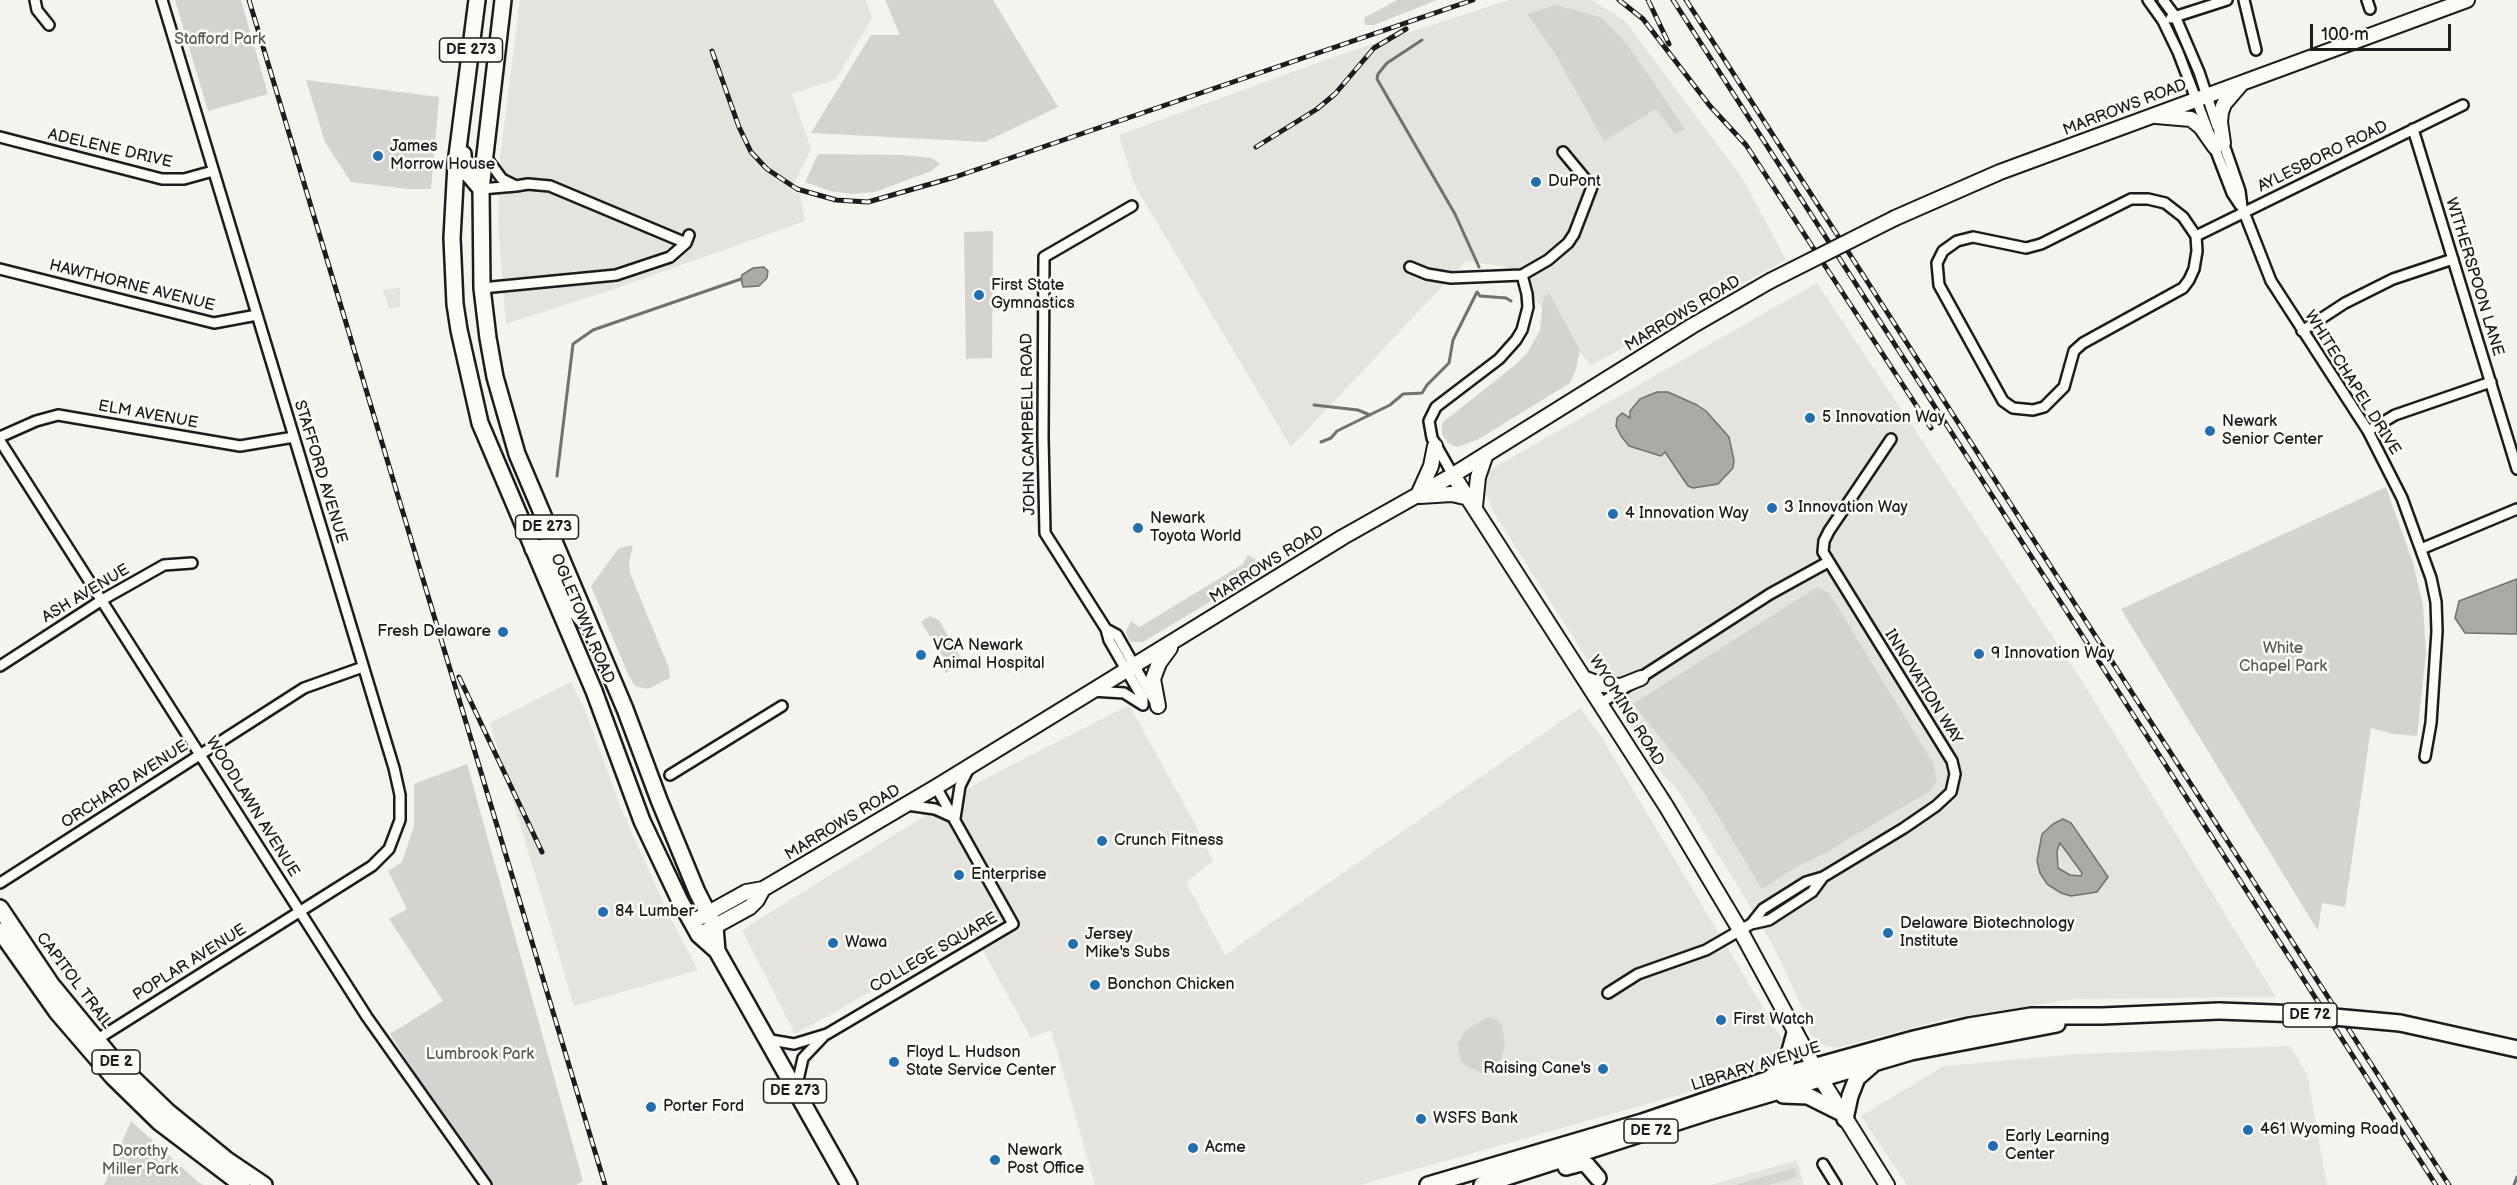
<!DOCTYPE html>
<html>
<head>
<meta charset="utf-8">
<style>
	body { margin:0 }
	#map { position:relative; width:2517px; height:1185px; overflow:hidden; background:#f4f3ee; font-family:"Balsamiq Sans",sans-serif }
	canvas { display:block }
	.scale { position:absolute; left:2310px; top:24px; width:141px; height:27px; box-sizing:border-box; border:3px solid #1c1c1c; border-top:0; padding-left:8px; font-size:18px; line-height:21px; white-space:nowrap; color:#1c1c1c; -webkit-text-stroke:4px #fdfcf7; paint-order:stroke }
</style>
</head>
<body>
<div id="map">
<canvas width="2517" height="1185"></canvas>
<div class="scale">100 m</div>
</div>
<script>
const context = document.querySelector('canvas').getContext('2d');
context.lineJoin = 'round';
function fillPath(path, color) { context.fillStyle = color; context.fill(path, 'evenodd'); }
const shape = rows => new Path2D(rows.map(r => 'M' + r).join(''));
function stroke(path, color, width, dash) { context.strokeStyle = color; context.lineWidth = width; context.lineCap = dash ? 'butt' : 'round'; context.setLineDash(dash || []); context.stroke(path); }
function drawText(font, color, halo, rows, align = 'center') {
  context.font = font + ' "Balsamiq Sans",sans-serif'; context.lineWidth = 5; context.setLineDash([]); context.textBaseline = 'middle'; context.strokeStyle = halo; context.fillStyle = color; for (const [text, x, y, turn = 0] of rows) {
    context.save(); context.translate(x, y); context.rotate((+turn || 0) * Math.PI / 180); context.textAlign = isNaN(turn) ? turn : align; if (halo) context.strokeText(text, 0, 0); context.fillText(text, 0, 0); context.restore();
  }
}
fillPath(shape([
	[520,0,866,0,872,18,836,79,792,94,811,149,791,190,800,194,805,221,617,288,506,324,498,224,500,158],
	[1509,0,1592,0,1625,21,1743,179,1786,260,1591,365,1507,267,1466,261,1291,447,1134,184,1119,135,1342,54],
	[1817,283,2079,676,2276,997,2075,999,1946,1019,1836,1048,1823,1045,1811,1035,1803,1009,1772,944,1742,893,1677,789,1662,773,1628,723,1518,551,1495,514,1483,487,1486,475,1495,467],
	[400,288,400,307,389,308,383,290],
	[571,682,585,710,621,808,666,909,698,970,574,1006,490,723],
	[1129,705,1194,822,1213,861,1186,882,1225,955,1580,708,1602,738,1782,1039,1771,1069,1360,1185,1095,1185,1051,1030,1031,1038,974,934,795,1034,742,930,981,781],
	[2290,1046,2307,1074,2327,1185,1907,1185,1861,1116,1944,1066,2077,1054],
	[1797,1160,1804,1185,1711,1185]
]), '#e4e3de');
fillPath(shape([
	[175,0,241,0,268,94,208,111],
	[885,0,993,0,1058,107,985,142,811,133,871,35,900,35],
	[1397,0,1437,0,1374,25,1365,25,1364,18],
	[1555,5,1600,17,1627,44,1685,129,1675,134,1656,109,1604,141,1554,52,1527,14],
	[306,80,439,97,431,189,408,189,351,182,325,142],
	[818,154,903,155,932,158,940,164,931,171,875,192,852,194,830,191,805,182],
	[993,231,992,358,966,359,964,232],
	[1549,293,1580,350,1576,369,1570,383,1477,440,1457,447,1448,443,1442,434,1442,423,1514,366,1527,353,1540,331,1543,299],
	[2386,487,2413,563,2423,605,2426,654,2417,736,2393,734,2371,728,2345,907,2322,903,2318,931,2121,609],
	[630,545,633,546,629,562,630,573,669,668,670,678,648,689,635,686,628,674,591,586,618,549],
	[1248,555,1268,567,1143,642,1130,642,1126,632,1131,621,1139,627,1143,625,1243,564],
	[1817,587,1829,593,1933,763,1937,781,1930,791,1823,854,1798,866,1762,889,1702,789,1633,704],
	[930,616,939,620,961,658,959,665,946,673,943,669,948,665,921,622],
	[467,764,583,1181,576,1185,493,1185,465,1151,390,1034,443,1001,389,919,407,909,388,871,402,862,414,826,414,784],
	[1486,1018,1494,1018,1502,1024,1505,1046,1499,1065,1493,1071,1484,1074,1465,1065,1460,1058,1458,1043,1465,1031],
	[131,1121,197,1181,203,1185,104,1185],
	[1795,1168,1797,1177,1768,1185,1736,1185]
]), '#d4d3cf');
const water = shape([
	[764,267,768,271,767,278,759,286,743,287,741,279,742,275,753,268,764,267],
	[1657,392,1668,392,1697,405,1706,411,1729,437,1734,461,1733,468,1718,484,1693,488,1688,486,1665,452,1661,456,1629,446,1621,436,1616,426,1617,418,1622,413,1630,418,1630,411,1640,399,1657,392],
	[2517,579,2517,634,2465,633,2455,618,2459,601,2517,579],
	[2063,819,2071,823,2108,877,2097,892,2071,896,2061,893,2047,884,2040,873,2037,861,2042,834,2053,824,2063,819],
	[2060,843,2082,873,2081,876,2070,875,2058,868,2057,851,2060,843]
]);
fillPath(water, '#abaaa6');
stroke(water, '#72716f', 1.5);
stroke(shape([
	[1422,40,1387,63,1378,74,1377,79,1455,214,1479,267],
	[1314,405,1358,410,1370,415],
	[1321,442,1331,438,1337,431,1390,405,1403,394,1422,393,1427,385,1449,363,1453,340,1477,292,1480,296,1506,298,1511,301],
	[557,476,573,344,593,330,741,279],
	[2514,1185,2517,1177]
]), '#72716f', 3);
const street = shape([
	[35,0,37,10,49,25],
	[2148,0,2163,21,2178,52,2232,193,2240,205],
	[2163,0,2175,16,2199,72,2217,126],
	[2244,0,2256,50],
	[2367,0,2370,9],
	[2171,18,2227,0],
	[2413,129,2517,469],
	[0,137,162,179,184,179,213,171],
	[2222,139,2240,191,2242,207,2271,281,2368,431,2402,498,2431,578,2436,602,2437,631,2431,723,2425,757],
	[516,186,528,184,550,186,686,243],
	[481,189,516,186,502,179,485,156],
	[2131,199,2148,199,2165,203,2183,217,2196,236,2197,251,2194,269,2189,280,2183,288,2083,343,2074,351,2064,387,2044,407,2033,410,2013,408,2003,401,1939,285,1937,263,1943,251,1957,241,1973,237,2026,248,2041,244,2131,199],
	[1132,206,1044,257,1043,438,1045,533,1106,629,1109,640,1143,699,1143,705],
	[2196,236,2463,105],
	[1410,267,1427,274,1451,278,1522,275,1548,260,1568,243,1574,234,1592,187,1563,152],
	[0,269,214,323,257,315],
	[482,288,616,275,670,257,686,243,689,235],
	[2302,331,2345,303,2393,279,2453,259],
	[2368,431,2395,415,2491,382],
	[0,437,36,421,58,415,240,446,294,437],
	[0,441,367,1017,486,1185],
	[1453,475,1432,438,1429,421,1436,407,1499,359,1516,340,1522,330,1528,307,1527,294,1522,275],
	[2421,549,2517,509],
	[1106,629,1117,635,1154,700],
	[0,666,102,600,164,565,192,563],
	[1092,691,1124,693,1143,705],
	[1601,703,1770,594,1828,562],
	[670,775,782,706],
	[907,805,935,809,955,818,960,786,969,768],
	[0,883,304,688,363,667],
	[1751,924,1763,909,1806,882,1823,877,1904,828,1936,806,1951,792,1955,774,1952,761,1823,552,1824,541,1829,531,1891,439],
	[1608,993,1638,974,1706,950,1751,924,1769,920,1812,892,1823,877],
	[765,1039,794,1044,827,1034,1013,924,936,787],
	[96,1040,372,866,389,849,400,820,400,795,394,768,162,0],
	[796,1089,803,1058,823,1037],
	[1823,1164,1836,1185]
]);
const secondary = shape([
	[2156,116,2191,119,2201,127,2215,147],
	[2223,143,2220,122,2221,112,2224,104,2242,83],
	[1895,218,2000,172,2467,0],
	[1453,475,1666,806,1740,930,1821,1079,1887,1185],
	[1418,495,1431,466,1435,446],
	[1420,496,1452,494,1469,498],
	[1475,506,1478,477,1486,454],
	[1586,679,1602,685,1621,686,1641,678],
	[1158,706,1153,679,1159,663,1170,648],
	[692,922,746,892,763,889,936,787,1343,537,1453,475,1692,326,1770,281],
	[699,935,750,907,757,900,763,889]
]);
const primary = shape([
	[477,0,456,164,452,238,455,304,459,330,480,423,594,691,642,821,680,901,699,935,717,951,849,1185],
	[503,0,481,189,482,288,488,338,495,377,517,454,625,709,659,800,697,892,715,927,717,951],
	[463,154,464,169,481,189],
	[533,549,543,547,569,603,582,619],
	[0,908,51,984,111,1057,167,1111,227,1160,264,1185],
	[0,931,57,1012,113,1077,159,1122,242,1185],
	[2400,1023,2517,1049],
	[1771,1077,1780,1072,1788,1058,1795,1033],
	[1783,1095,1808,1096,1842,1113],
	[1845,1119,1850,1096,1857,1078,1872,1065],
	[1566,1167,1581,1163,1587,1165,1598,1178],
	[1428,1185,1642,1122,1766,1080,1914,1039,1969,1026,2031,1016,2102,1016,2219,1011],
	[1482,1185,1708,1112,1911,1052,2057,1024]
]);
stroke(street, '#1c1c1c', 14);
stroke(secondary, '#1c1c1c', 18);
stroke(primary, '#1c1c1c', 20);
stroke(street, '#fdfcf7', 9);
stroke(secondary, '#fdfcf7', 14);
stroke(primary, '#fdfcf7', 15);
const rail = shape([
	[249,0,605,1185],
	[1619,0,1643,19,1710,106,1746,145,1931,428],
	[1648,0,1669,44],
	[1673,0,2436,1185],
	[1686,0,2449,1185],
	[712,51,739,127,751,152,767,169,797,189,836,200,868,202,955,177,1473,0],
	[1256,147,1317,109,1335,94,1374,48,1406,29],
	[459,677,542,852]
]);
stroke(rail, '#1c1c1c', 5);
stroke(rail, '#fdfcf7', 3, [9]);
const secondaryBridge = shape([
	[1770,281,1895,218]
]);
const primaryBridge = shape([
	[2219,1011,2301,1014,2400,1023]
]);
stroke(secondaryBridge, '#1c1c1c', 18, []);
stroke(primaryBridge, '#1c1c1c', 20, []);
stroke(secondaryBridge, '#fdfcf7', 14);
stroke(primaryBridge, '#fdfcf7', 15);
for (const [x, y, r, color] of [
	[378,156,6,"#1f6fb2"],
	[1536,182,6,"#1f6fb2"],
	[979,295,6,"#1f6fb2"],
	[1810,418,6,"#1f6fb2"],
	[2210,431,6,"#1f6fb2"],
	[1772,508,6,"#1f6fb2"],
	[1613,514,6,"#1f6fb2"],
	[1138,528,6,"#1f6fb2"],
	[503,632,6,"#1f6fb2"],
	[1979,654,6,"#1f6fb2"],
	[921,655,6,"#1f6fb2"],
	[1102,841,6,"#1f6fb2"],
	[959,875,6,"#1f6fb2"],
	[603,912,6,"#1f6fb2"],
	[1888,933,6,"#1f6fb2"],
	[833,943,6,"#1f6fb2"],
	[1073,944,6,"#1f6fb2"],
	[1095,985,6,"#1f6fb2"],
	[1721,1020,6,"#1f6fb2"],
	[894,1062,6,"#1f6fb2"],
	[1603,1069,6,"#1f6fb2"],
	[651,1107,6,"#1f6fb2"],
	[1421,1119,6,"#1f6fb2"],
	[2248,1130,6,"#1f6fb2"],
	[1993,1146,6,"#1f6fb2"],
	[1193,1148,6,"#1f6fb2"],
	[995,1160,6,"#1f6fb2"]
]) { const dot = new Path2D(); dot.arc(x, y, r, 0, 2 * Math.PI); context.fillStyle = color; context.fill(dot); stroke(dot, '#fdfcf7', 2); }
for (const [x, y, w] of [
	[471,50,63],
	[547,527,63],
	[2310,1015,54],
	[116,1062,48],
	[795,1091,63],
	[1651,1131,54]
]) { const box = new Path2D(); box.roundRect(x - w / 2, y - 12, w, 24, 4.5); context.fillStyle = '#fdfcf7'; context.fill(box); stroke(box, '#1c1c1c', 1.5); }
drawText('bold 15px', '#1c1c1c', null, [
	["DE 273",471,50],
	["DE 273",547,527],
	["DE 72",2310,1015],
	["DE 2",116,1062],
	["DE 273",795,1091],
	["DE 72",1651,1131]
]);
drawText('16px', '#5c5c5b', '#fdfcf7', [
	["Stafford Park",220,40],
	["White",2283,649],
	["Chapel Park",2283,667],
	["Lumbrook Park",480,1055],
	["Dorothy",140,1152],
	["Miller Park",140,1170]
]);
drawText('16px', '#1c1c1c', '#fdfcf7', [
	["MARROWS ROAD",2125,108,-21],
	["ADELENE DRIVE",110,149,13],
	["AYLESBORO ROAD",2323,157,-26],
	["WITHERSPOON LANE",2474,277,73],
	["HAWTHORNE AVENUE",132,286,14],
	["MARROWS ROAD",1683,314,-31],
	["WHITECHAPEL DRIVE",2352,383,58],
	["ELM AVENUE",148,415,10],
	["JOHN CAMPBELL ROAD",1029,424,-91],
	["STAFFORD AVENUE",320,472,73],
	["MARROWS ROAD",1267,565,-32],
	["ASH AVENUE",86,594,-31],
	["OGLETOWN ROAD",582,619,67],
	["INNOVATION WAY",1923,687,58],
	["WYOMING ROAD",1626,711,58],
	["ORCHARD AVENUE",125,785,-33],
	["WOODLAWN AVENUE",252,807,58],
	["MARROWS ROAD",843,823,-31],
	["COLLEGE SQUARE",934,953,-30],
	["POPLAR AVENUE",190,963,-32],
	["CAPITOL TRAIL",74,981,53],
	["LIBRARY AVENUE",1756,1067,-17]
]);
drawText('16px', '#1c1c1c', '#fdfcf7', [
	["James",390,147],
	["Morrow House",390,165],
	["DuPont",1548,182],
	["First State",991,286],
	["Gymnastics",991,304],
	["5 Innovation Way",1822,418],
	["Newark",2222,422],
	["Senior Center",2222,440],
	["3 Innovation Way",1784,508],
	["4 Innovation Way",1625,514],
	["Newark",1150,519],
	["Toyota World",1150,537],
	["Fresh Delaware",491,632,"right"],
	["VCA Newark",933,646],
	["Animal Hospital",933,664],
	["9 Innovation Way",1991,654],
	["Crunch Fitness",1114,841],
	["Enterprise",971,875],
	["84 Lumber",615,912],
	["Delaware Biotechnology",1900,924],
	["Institute",1900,942],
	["Jersey",1085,935],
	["Mike's Subs",1085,953],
	["Wawa",845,943],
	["Bonchon Chicken",1107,985],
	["First Watch",1733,1020],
	["Floyd L. Hudson",906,1053],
	["State Service Center",906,1071],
	["Raising Cane's",1591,1069,"right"],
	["Porter Ford",663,1107],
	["WSFS Bank",1433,1119],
	["461 Wyoming Road",2260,1130],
	["Early Learning",2005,1137],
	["Center",2005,1155],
	["Acme",1205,1148],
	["Newark",1007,1151],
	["Post Office",1007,1169]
], 'left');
</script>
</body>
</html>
